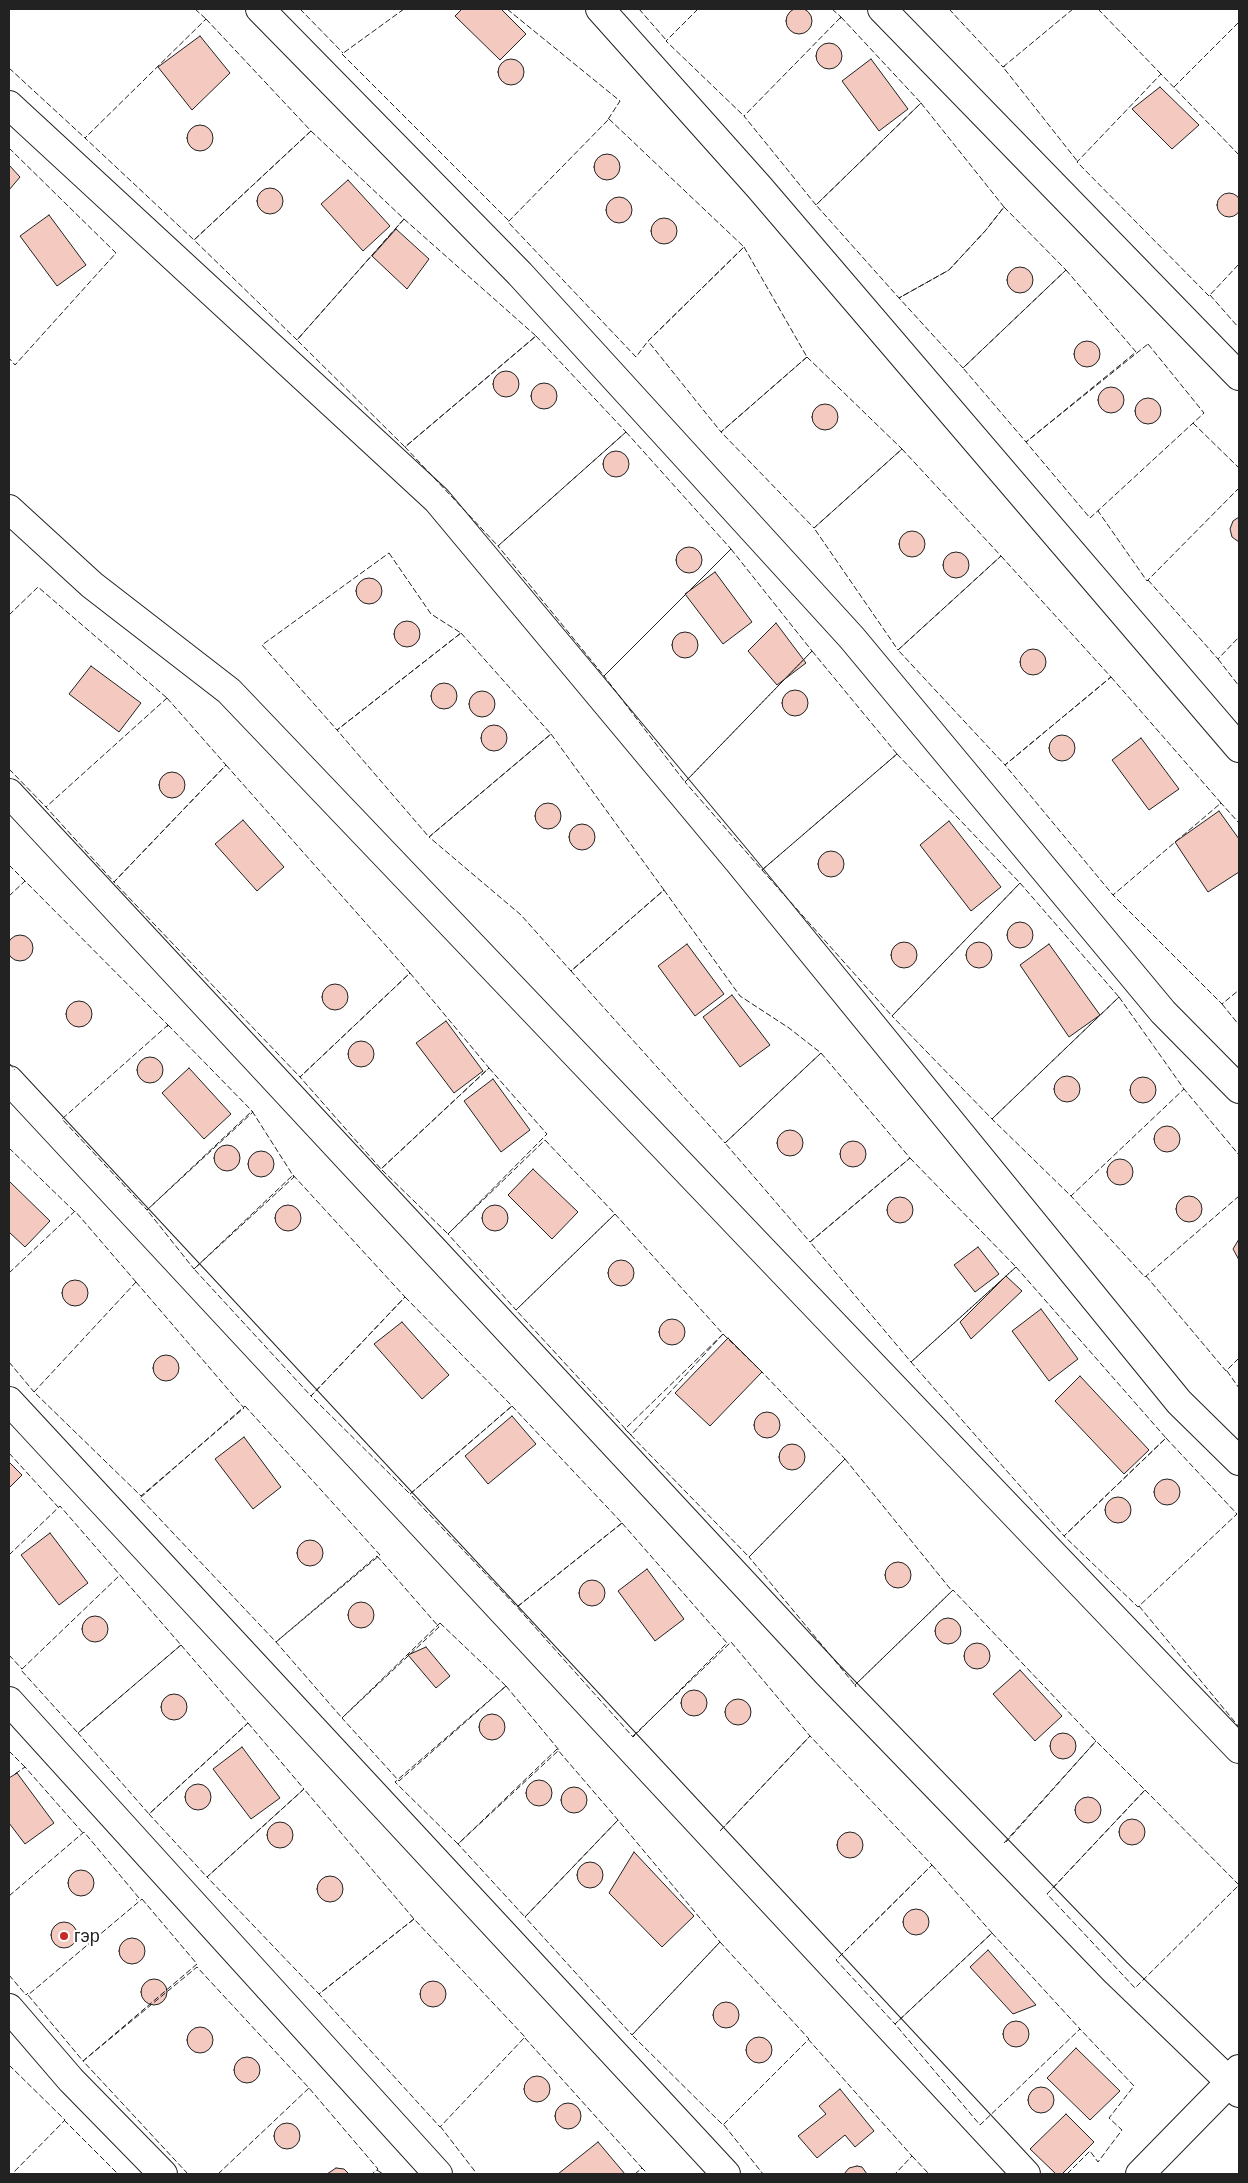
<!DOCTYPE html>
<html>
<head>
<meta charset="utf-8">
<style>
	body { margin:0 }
	#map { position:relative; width:1248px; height:2183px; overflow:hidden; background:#fff; font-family:Barlow,sans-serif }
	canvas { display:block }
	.frame { position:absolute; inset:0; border:10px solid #222; pointer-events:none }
</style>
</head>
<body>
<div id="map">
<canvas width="1248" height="2183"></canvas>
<div class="frame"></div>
</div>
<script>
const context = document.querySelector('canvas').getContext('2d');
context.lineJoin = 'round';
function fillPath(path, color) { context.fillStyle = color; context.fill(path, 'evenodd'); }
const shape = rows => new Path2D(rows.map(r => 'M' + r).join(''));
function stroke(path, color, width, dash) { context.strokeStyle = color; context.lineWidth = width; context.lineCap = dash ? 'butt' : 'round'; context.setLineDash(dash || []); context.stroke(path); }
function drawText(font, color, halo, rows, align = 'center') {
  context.font = font + ' Barlow,sans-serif'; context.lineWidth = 4; context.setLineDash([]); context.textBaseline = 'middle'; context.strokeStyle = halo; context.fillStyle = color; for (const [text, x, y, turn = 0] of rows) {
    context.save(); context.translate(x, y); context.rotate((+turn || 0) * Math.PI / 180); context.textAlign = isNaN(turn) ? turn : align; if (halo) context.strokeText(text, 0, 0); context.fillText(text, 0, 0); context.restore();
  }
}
const building = shape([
	'786 21a13 13 0 1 1 26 0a13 13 0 1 1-26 0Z',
	[462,9,501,9,526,34,500,60,455,16,462,9],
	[200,36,230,73,192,110,158,67,200,36],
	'816 56a13 13 0 1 1 26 0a13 13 0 1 1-26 0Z',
	[871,59,908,109,879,131,842,81,871,59],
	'498 72a13 13 0 1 1 26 0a13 13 0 1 1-26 0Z',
	[1160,87,1199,125,1172,149,1132,109,1160,87],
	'187 138a13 13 0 1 1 26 0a13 13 0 1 1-26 0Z',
	'594 167a13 13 0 1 1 26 0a13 13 0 1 1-26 0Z',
	[9,165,20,177,9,190,9,165],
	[348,180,390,226,363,251,321,204,348,180],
	'257 201a13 13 0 1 1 26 0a13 13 0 1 1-26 0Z',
	'1217 205a12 12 0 1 1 24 0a12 12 0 1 1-24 0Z',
	'606 210a13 13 0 1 1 26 0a13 13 0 1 1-26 0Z',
	[49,215,86,265,57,286,20,236,49,215],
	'651 231a13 13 0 1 1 26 0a13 13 0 1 1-26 0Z',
	[396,229,429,259,407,289,372,256,396,229],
	'1007 280a13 13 0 1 1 26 0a13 13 0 1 1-26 0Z',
	'1074 354a13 13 0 1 1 26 0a13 13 0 1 1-26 0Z',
	'493 384a13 13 0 1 1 26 0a13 13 0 1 1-26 0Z',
	'531 396a13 13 0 1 1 26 0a13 13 0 1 1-26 0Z',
	'1098 400a13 13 0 1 1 26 0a13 13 0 1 1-26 0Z',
	'1135 411a13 13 0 1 1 26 0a13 13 0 1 1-26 0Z',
	'812 417a13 13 0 1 1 26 0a13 13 0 1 1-26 0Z',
	'603 464a13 13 0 1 1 26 0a13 13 0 1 1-26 0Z',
	[1239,517,1239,542,1232,537,1230,529,1233,521,1239,517],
	'899 544a13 13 0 1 1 26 0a13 13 0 1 1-26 0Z',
	'676 560a13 13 0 1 1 26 0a13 13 0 1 1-26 0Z',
	'943 565a13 13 0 1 1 26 0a13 13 0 1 1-26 0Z',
	[715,572,752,622,723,644,685,594,715,572],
	'356 591a13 13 0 1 1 26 0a13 13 0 1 1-26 0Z',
	'394 634a13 13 0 1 1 26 0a13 13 0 1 1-26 0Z',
	[776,623,806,663,777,685,748,651,776,623],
	'672 645a13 13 0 1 1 26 0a13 13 0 1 1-26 0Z',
	'1020 662a13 13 0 1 1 26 0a13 13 0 1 1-26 0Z',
	[91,666,141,703,119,732,69,694,91,666],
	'431 696a13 13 0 1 1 26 0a13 13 0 1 1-26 0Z',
	'782 703a13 13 0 1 1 26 0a13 13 0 1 1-26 0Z',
	'469 704a13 13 0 1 1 26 0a13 13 0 1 1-26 0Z',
	'481 738a13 13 0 1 1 26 0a13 13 0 1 1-26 0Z',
	'1049 748a13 13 0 1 1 26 0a13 13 0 1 1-26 0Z',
	[1141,738,1179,789,1149,810,1112,760,1141,738],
	'159 785a13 13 0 1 1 26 0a13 13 0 1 1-26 0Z',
	'535 816a13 13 0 1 1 26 0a13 13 0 1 1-26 0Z',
	[1219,811,1239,839,1239,872,1208,892,1175,842,1219,811],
	[243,820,284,867,257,891,215,844,243,820],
	[949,821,1001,887,971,911,920,845,949,821],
	'569 837a13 13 0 1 1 26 0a13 13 0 1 1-26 0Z',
	'818 864a13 13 0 1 1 26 0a13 13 0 1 1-26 0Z',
	'1007 935a13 13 0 1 1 26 0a13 13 0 1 1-26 0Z',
	'7 948a13 13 0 1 1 26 0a13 13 0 1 1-26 0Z',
	'891 955a13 13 0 1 1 26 0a13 13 0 1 1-26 0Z',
	'966 955a13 13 0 1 1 26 0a13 13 0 1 1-26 0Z',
	[687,944,724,994,695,1016,658,966,687,944],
	[1049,944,1100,1015,1069,1037,1020,965,1049,944],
	'322 997a13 13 0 1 1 26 0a13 13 0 1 1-26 0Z',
	[732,995,770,1045,740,1067,703,1017,732,995],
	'66 1014a13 13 0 1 1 26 0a13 13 0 1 1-26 0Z',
	[446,1021,483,1071,454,1093,416,1043,446,1021],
	'348 1054a13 13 0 1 1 26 0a13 13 0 1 1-26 0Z',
	'137 1070a13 13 0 1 1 26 0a13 13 0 1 1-26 0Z',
	[189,1068,231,1114,204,1139,162,1093,189,1068],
	'1054 1089a13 13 0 1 1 26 0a13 13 0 1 1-26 0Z',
	'1130 1090a13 13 0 1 1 26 0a13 13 0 1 1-26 0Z',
	[493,1079,530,1130,501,1152,464,1101,493,1079],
	'1154 1139a13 13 0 1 1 26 0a13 13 0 1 1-26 0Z',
	'777 1143a13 13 0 1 1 26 0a13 13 0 1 1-26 0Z',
	'840 1154a13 13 0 1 1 26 0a13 13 0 1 1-26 0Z',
	'214 1158a13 13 0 1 1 26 0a13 13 0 1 1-26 0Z',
	'248 1164a13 13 0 1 1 26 0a13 13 0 1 1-26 0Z',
	'1107 1172a13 13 0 1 1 26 0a13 13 0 1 1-26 0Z',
	[533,1169,578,1212,552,1239,508,1195,533,1169],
	[9,1181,50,1221,25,1247,9,1232,9,1181],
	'1176 1209a13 13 0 1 1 26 0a13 13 0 1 1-26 0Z',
	'887 1210a13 13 0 1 1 26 0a13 13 0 1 1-26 0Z',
	'482 1218a13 13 0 1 1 26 0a13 13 0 1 1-26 0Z',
	'275 1218a13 13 0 1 1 26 0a13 13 0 1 1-26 0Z',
	[1239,1239,1239,1260,1233,1249,1239,1239],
	[978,1247,999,1274,975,1292,954,1265,978,1247],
	'608 1273a13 13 0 1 1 26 0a13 13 0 1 1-26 0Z',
	[1006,1276,1022,1291,971,1339,960,1322,1006,1276],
	'62 1293a13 13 0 1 1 26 0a13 13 0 1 1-26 0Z',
	[1041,1309,1078,1359,1049,1381,1012,1331,1041,1309],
	'659 1332a13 13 0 1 1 26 0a13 13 0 1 1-26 0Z',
	[402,1322,449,1375,422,1399,374,1344,402,1322],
	[728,1338,762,1372,710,1426,675,1393,728,1338],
	'153 1368a13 13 0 1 1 26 0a13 13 0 1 1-26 0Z',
	[1080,1376,1149,1450,1124,1474,1055,1401,1080,1376],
	'754 1425a13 13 0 1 1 26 0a13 13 0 1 1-26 0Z',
	[512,1416,536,1444,488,1484,465,1456,512,1416],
	[244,1437,281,1487,253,1509,215,1459,244,1437],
	'779 1457a13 13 0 1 1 26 0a13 13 0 1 1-26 0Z',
	[9,1462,22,1475,9,1488,9,1462],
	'1154 1492a13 13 0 1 1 26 0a13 13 0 1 1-26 0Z',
	'1105 1510a13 13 0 1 1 26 0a13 13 0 1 1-26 0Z',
	[50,1533,88,1583,59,1605,21,1555,50,1533],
	'297 1553a13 13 0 1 1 26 0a13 13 0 1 1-26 0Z',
	'885 1575a13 13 0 1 1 26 0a13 13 0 1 1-26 0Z',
	[647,1569,684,1619,655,1641,618,1591,647,1569],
	'579 1593a13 13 0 1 1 26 0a13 13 0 1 1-26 0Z',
	'348 1615a13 13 0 1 1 26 0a13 13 0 1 1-26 0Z',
	'82 1629a13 13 0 1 1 26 0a13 13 0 1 1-26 0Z',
	'935 1631a13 13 0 1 1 26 0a13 13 0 1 1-26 0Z',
	'964 1656a13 13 0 1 1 26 0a13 13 0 1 1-26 0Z',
	[426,1647,450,1676,436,1688,408,1655,426,1647],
	[1020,1670,1062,1716,1035,1741,993,1694,1020,1670],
	'681 1703a13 13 0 1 1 26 0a13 13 0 1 1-26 0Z',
	'161 1707a13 13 0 1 1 26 0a13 13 0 1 1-26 0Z',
	'725 1712a13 13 0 1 1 26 0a13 13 0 1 1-26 0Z',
	'479 1727a13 13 0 1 1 26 0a13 13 0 1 1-26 0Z',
	'1050 1746a13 13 0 1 1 26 0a13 13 0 1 1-26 0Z',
	[242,1747,280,1798,251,1819,213,1769,242,1747],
	[17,1773,54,1823,25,1844,9,1823,9,1778,17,1773],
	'526 1793a13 13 0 1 1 26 0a13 13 0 1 1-26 0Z',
	'185 1797a13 13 0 1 1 26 0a13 13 0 1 1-26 0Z',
	'561 1800a13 13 0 1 1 26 0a13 13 0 1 1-26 0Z',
	'1075 1810a13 13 0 1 1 26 0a13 13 0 1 1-26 0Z',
	'1119 1832a13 13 0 1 1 26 0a13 13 0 1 1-26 0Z',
	'267 1835a13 13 0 1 1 26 0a13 13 0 1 1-26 0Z',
	'837 1845a13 13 0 1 1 26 0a13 13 0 1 1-26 0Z',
	[634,1852,694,1916,662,1947,609,1893,634,1852],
	'577 1875a13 13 0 1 1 26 0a13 13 0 1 1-26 0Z',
	'68 1883a13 13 0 1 1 26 0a13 13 0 1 1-26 0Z',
	'317 1889a13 13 0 1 1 26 0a13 13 0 1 1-26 0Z',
	'903 1922a13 13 0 1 1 26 0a13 13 0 1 1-26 0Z',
	'51 1935a13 13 0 1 1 26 0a13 13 0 1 1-26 0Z',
	'119 1951a13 13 0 1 1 26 0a13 13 0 1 1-26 0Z',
	[988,1950,1036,2005,1013,2014,970,1967,988,1950],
	'141 1992a13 13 0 1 1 26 0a13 13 0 1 1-26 0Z',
	'420 1994a13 13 0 1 1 26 0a13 13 0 1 1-26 0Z',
	'713 2015a13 13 0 1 1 26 0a13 13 0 1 1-26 0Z',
	'1003 2034a13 13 0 1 1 26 0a13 13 0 1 1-26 0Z',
	'187 2040a13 13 0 1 1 26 0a13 13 0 1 1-26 0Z',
	'746 2050a13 13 0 1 1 26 0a13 13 0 1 1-26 0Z',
	[1076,2048,1120,2091,1090,2120,1047,2078,1076,2048],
	'234 2070a13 13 0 1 1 26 0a13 13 0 1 1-26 0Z',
	'524 2089a13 13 0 1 1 26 0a13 13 0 1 1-26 0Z',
	'1028 2100a13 13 0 1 1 26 0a13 13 0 1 1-26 0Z',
	[840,2089,874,2131,855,2147,845,2135,817,2158,798,2136,826,2114,819,2106,840,2089],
	'555 2116a13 13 0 1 1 26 0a13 13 0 1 1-26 0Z',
	[1066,2114,1094,2142,1062,2174,1056,2174,1030,2149,1066,2114],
	'274 2136a13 13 0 1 1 26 0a13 13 0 1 1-26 0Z',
	[598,2142,625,2174,558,2174,598,2142],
	[857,2166,862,2167,867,2174,844,2174,849,2168,857,2166],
	[336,2168,344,2169,349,2174,327,2174,336,2168]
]);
fillPath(building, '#f3c9c0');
stroke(building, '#222', 1);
const minor = shape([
	[260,9,520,274,852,638,1163,1012,1239,1089],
	[600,9,759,187,1239,748],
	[882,9,1239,376],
	[9,105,437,500,739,862,1179,1402,1239,1461],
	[9,509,92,585,229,691,1239,1749],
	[9,793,828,1674,1116,1972,1230,2082,1239,2093],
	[9,1080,1026,2174],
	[9,1401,726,2174],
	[9,1701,438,2174],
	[9,2008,71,2080,163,2174]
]);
const tertiary = shape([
	[1140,2174,1230,2082,1239,2069]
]);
stroke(minor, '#222', 30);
stroke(tertiary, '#222', 30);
stroke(minor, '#fff', 28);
stroke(tertiary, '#fff', 28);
stroke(shape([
	[195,9,206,19,205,21],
	[300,9,343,53],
	[404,9,342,54,509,221],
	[507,9,620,101,607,121],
	[639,9,667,41],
	[698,9,666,41,744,116,745,115],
	[832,9,841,17,840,19],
	[949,9,1003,67,1005,66],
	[1073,9,1003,67,1078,162],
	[1098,9,1161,74],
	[841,17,921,103,816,205,744,116,841,17],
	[206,19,311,131,194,240,85,138,206,19],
	[9,68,85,138,87,136],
	[1174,87,1239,22],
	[921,103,1004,207,986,230,949,270,899,298,816,205,921,103],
	[609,119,744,247,648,341,636,357,508,222,609,119],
	[311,131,404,219,297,340,194,240,311,131],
	[9,148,116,253,15,365,9,358],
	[1239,155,1161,74,1077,162,1209,296,1239,264],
	[1004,207,1066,270,963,368,899,298,949,270,986,230,1004,207],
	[404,219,536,336,405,447,297,340,404,219],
	[744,247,807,357,721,432,648,341,744,247],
	[1066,270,1136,352,1026,442,963,368,1066,270],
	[1210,295,1239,328],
	[536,336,626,432,498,546,405,447,536,336],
	[1148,344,1204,413,1090,518,1026,442,1148,344],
	[807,357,902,449,814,528,721,432,807,357],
	[1193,423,1239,468],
	[626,432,731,549,604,676,498,546,626,432],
	[902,449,1001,556,898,650,814,528,902,449],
	[1099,510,1098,511,1147,581,1239,488],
	[731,549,812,651,685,782,604,676,731,549],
	[389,553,431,614,461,633,337,730,262,645,389,553],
	[1001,556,1111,677,1005,765,898,650,1001,556],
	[1148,580,1218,659,1239,637],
	[9,615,38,587,167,698,165,700],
	[461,633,551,734,429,837,337,730,461,633],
	[812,651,897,754,762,870,685,782,812,651],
	[1218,659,1239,686],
	[1111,677,1221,803,1113,895,1005,765,1111,677],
	[167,698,226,765,114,882,46,807,167,698],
	[551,734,664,890,571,971,521,915,429,837,551,734],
	[897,754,1020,883,892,1016,762,870,897,754],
	[226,765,410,973,300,1077,114,882,226,765],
	[9,769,46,807],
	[1220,804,1221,803,1239,823],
	[9,865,25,881],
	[1020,883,1119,997,992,1119,892,1016,1020,883],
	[664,890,740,996,789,1028,821,1053,725,1143,571,971,664,890],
	[1115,893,1113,895,1222,1004,1239,990],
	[9,896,25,881,168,1025,167,1027],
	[410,973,489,1068,381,1169,300,1077,410,973],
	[1119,997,1184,1089,1071,1196,992,1119,1119,997],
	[1222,1004,1239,1025],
	[168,1025,253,1112,147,1210,62,1119,168,1025],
	[821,1053,910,1158,810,1242,725,1143,821,1053],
	[9,1063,15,1070],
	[489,1068,547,1134,448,1234,381,1169,489,1068],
	[1183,1090,1184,1089,1239,1155],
	[252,1111,294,1177,194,1269,147,1210,252,1111],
	[545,1140,615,1214,516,1310,448,1234,545,1140],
	[9,1148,74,1211],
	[910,1158,1016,1267,911,1362,810,1242,910,1158],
	[293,1175,405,1297,311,1396,194,1269,293,1175],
	[1072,1195,1071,1196,1145,1277,1239,1196],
	[615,1214,723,1334,631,1435,516,1310,615,1214],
	[1016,1267,1166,1438,1064,1536,911,1362,1016,1267],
	[9,1273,75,1211,136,1282],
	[1146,1276,1226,1371,1239,1358],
	[136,1282,244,1408,141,1496,34,1392,136,1282],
	[405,1297,512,1406,410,1494,311,1396,405,1297],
	[723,1334,762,1372,845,1459,749,1557,625,1429,723,1334],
	[9,1362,34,1392,36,1390],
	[1227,1371,1239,1388],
	[245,1406,380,1555,276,1642,140,1498,245,1406],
	[512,1406,622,1523,517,1607,410,1494,512,1406],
	[1166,1438,1237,1514,1138,1607,1064,1536,1166,1438],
	[9,1453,59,1508],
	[845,1459,952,1591,855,1685,749,1557,845,1459],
	[622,1523,727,1643,633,1737,517,1607,622,1523],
	[9,1555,60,1506,120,1575],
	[377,1556,439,1627,342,1718,276,1642,377,1556],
	[120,1575,181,1645,78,1733,21,1670,120,1575],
	[1139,1606,1239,1727],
	[440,1623,506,1686,399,1781,342,1718,440,1623],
	[181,1645,248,1723,149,1814,78,1733,181,1645],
	[9,1655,22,1669],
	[506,1686,559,1750,458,1844,395,1782,506,1686],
	[856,1687,855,1685,953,1590,1096,1741,1145,1790,1051,1890],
	[248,1723,304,1789,207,1877,149,1814,248,1723],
	[633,1736,731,1642,810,1736,932,1865,838,1958],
	[9,1751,25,1767],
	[15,1774,25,1767,83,1833],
	[1145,1790,1239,1885,1135,1988,1047,1894,1145,1790],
	[618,1820,525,1917,458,1844,557,1749,618,1820,720,1942,632,2035,525,1917,618,1820],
	[721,1830,810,1736],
	[720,1831,810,1736],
	[1006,1842,1096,1741],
	[1004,1843,1096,1741],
	[932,1865,992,1933,895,2024,836,1960,932,1865],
	[9,1896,84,1832,139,1898,136,1900],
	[142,1899,197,1964,83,2061,28,1995,142,1899],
	[414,1919,319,1994,207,1877,304,1789,414,1919,525,2037,440,2127,319,1994,414,1919],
	[992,1933,1080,2029,980,2125,895,2024,992,1933],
	[720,1942,809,2039,723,2125,632,2035,720,1942],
	[9,1975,26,1995,28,1993],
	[525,2038,642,2168,635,2174],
	[808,2039,912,2156,895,2174],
	[9,2065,65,2120,12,2174],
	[64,2120,118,2174],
	[724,2125,763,2174],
	[440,2126,477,2174],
	[912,2156,929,2174],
	[641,2169,642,2168,648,2174],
	[377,2170,383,2174],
	[188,2174,83,2061,197,1967,309,2088,378,2169,372,2174],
	[218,2174,309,2088],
	[1067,2174,1090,2151,1098,2162,1122,2130,1109,2118,1134,2086,1080,2029,1079,2030]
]), '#222', 1, [6, 2.5]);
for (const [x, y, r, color] of [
	[64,1936,5,"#c62828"]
]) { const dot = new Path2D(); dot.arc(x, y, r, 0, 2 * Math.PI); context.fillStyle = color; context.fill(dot); stroke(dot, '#fff', 2); }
drawText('18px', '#222', '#fff', [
	["гэр",74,1936]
], 'left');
</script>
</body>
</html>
